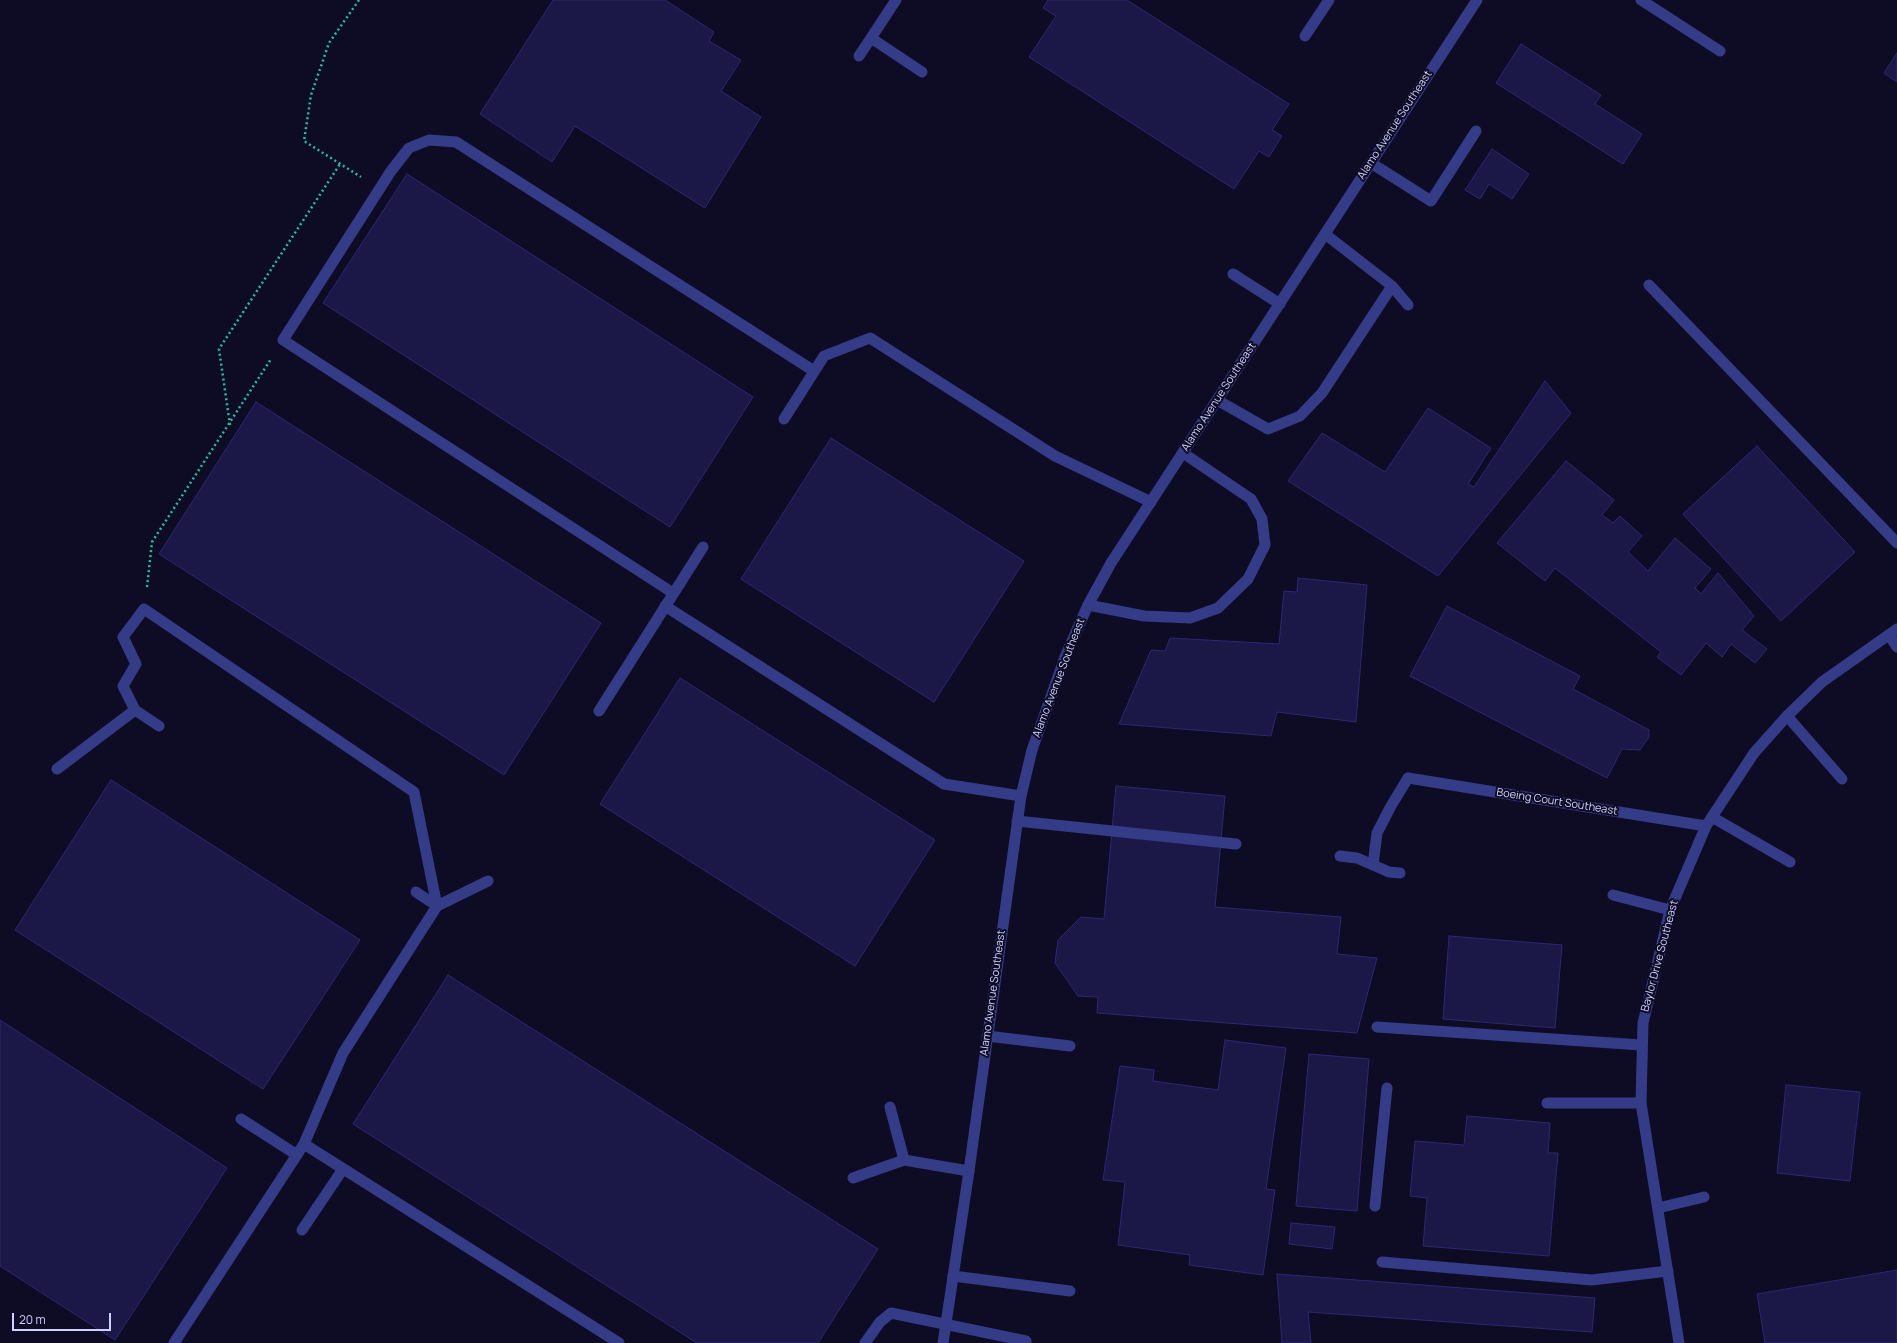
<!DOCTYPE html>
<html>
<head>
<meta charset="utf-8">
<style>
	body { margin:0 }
	#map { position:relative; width:1897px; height:1343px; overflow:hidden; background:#0e0c24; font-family:Manrope,sans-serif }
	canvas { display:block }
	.scale { position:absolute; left:12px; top:1313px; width:99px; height:18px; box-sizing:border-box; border:2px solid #d0d0ff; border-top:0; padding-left:5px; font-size:12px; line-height:14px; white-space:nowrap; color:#d0d0ff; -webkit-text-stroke:3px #0e0c24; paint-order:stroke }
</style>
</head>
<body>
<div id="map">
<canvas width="1897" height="1343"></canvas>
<div class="scale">20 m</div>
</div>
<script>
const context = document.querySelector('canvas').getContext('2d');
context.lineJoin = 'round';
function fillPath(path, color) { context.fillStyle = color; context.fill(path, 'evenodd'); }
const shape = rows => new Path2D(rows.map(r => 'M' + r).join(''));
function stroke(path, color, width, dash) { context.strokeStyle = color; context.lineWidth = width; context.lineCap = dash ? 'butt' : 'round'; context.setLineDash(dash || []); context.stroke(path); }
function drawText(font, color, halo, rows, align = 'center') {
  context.font = font + ' Manrope,sans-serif'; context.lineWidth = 4; context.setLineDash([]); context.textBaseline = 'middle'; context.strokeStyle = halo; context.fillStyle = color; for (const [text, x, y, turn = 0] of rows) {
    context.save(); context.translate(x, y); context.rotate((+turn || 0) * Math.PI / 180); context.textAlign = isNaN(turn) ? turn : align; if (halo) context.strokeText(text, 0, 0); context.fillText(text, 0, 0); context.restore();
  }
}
const building = shape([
	[553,0,665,0,714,32,709,41,741,60,721,91,761,117,705,208,575,126,552,162,480,114,553,0],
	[1048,0,1127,0,1289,104,1272,130,1282,136,1269,157,1259,151,1234,189,1029,57,1056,16,1043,8,1048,0],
	[1521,44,1601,95,1595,104,1642,134,1623,164,1496,83,1521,44],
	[1897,53,1897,82,1884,73,1897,53],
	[1492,149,1529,174,1512,199,1489,184,1480,199,1465,190,1492,149],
	[407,174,753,397,670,527,323,303,407,174],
	[1545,381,1571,413,1438,576,1288,481,1322,433,1385,472,1428,408,1491,448,1468,484,1474,487,1545,381],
	[256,402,601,623,504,775,159,554,256,402],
	[831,438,1024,561,934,702,741,579,831,438],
	[1757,446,1855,552,1781,621,1683,514,1757,446],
	[1566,461,1614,500,1602,515,1613,523,1620,516,1642,536,1628,552,1648,571,1675,538,1711,569,1695,588,1701,594,1718,573,1754,616,1742,630,1767,649,1755,663,1731,644,1722,657,1706,643,1681,675,1657,657,1661,652,1555,568,1545,581,1497,543,1566,461],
	[1298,578,1367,585,1356,722,1277,712,1271,736,1119,724,1151,650,1165,651,1170,638,1279,644,1284,591,1297,592,1298,578],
	[1447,606,1580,676,1573,689,1649,730,1649,737,1640,750,1622,749,1607,778,1410,676,1447,606],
	[680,678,935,840,855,966,600,804,680,678],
	[111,780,360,940,263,1089,15,930,111,780],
	[1116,786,1225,796,1215,907,1341,917,1337,954,1377,958,1357,1033,1097,1013,1098,997,1078,996,1055,963,1058,940,1081,917,1104,919,1116,786],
	[1449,936,1562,945,1555,1028,1443,1019,1449,936],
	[448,975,878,1249,818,1343,697,1343,353,1124,448,975],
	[0,1020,227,1168,115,1340,0,1266,0,1020],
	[1225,1040,1286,1048,1266,1189,1275,1190,1263,1275,1189,1265,1190,1255,1118,1245,1125,1182,1103,1180,1120,1066,1154,1070,1153,1081,1218,1090,1225,1040],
	[1309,1054,1369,1059,1357,1211,1296,1206,1309,1054],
	[1786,1085,1860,1092,1850,1181,1777,1173,1786,1085],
	[1467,1116,1550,1123,1548,1153,1558,1153,1549,1256,1423,1246,1427,1198,1410,1196,1415,1141,1464,1145,1467,1116],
	[1291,1223,1335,1227,1332,1249,1289,1244,1291,1223],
	[1897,1270,1897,1343,1765,1343,1757,1294,1897,1270],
	[1277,1274,1595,1298,1592,1332,1308,1312,1311,1343,1282,1343,1277,1274]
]);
fillPath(building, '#1b1747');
stroke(building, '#2e2775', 1);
stroke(shape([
	[359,0,329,43,311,95,304,141,361,177],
	[230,425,219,349,340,164],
	[147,587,152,542,271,359]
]), '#25bea2', 2.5, [2, 3]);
stroke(shape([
	[896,0,871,38,922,72],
	[1641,0,1720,51],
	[1305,36,1329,0],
	[859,56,871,38],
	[1371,163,1431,201,1476,131],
	[1325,234,1392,286,1408,305],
	[1233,274,1280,304],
	[1649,285,1897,543],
	[1217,400,1268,429,1300,416,1322,393,1392,286],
	[784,419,824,356,870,338,1055,456,1151,502],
	[673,593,283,340,391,171,409,148,429,140,456,142,814,371],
	[1088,605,1144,616,1190,618,1218,608,1248,579,1265,545,1262,519,1251,499,1183,453],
	[665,606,944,784,1021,796],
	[1889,635,1897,647],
	[135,710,123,686,136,664,123,637,144,609,414,792,437,906,343,1053,304,1144],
	[599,711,703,547],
	[1787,716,1842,779],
	[57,769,135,710,159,726],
	[1712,817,1790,862],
	[1017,821,1236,844],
	[1340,856,1357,858,1389,872,1400,873],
	[1373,865,1377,833,1391,806,1408,778],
	[416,892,437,906,488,881],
	[1613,895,1670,910],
	[1377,1027,1641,1045],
	[987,1036,1070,1046],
	[1547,1103,1641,1103],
	[890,1107,904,1160],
	[241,1119,297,1155],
	[853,1178,904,1160,969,1171],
	[1375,1206,1387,1088],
	[1658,1208,1704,1197],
	[302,1230,343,1169],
	[1382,1262,1592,1280,1668,1271],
	[953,1276,1070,1291],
	[174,1343,304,1144,619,1343],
	[865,1343,880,1322,891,1313,1026,1341]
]), '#343b87', 11);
stroke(shape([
	[1408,778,1706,826],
	[943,1343,969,1171,1021,796,1032,750,1065,657,1088,605,1111,563,1477,0],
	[1679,1343,1641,1103,1643,1023,1670,910,1706,826,1754,753,1787,716,1822,682,1897,629]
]), '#343b87', 11);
drawText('11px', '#d0d0ff', '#0e0c24', [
	["Alamo Avenue Southeast",1395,125,-57],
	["Alamo Avenue Southeast",1219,397,-57],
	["Alamo Avenue Southeast",1059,678,-69],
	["Boeing Court Southeast",1557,802,9],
	["Baylor Drive Southeast",1660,956,-75],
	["Alamo Avenue Southeast",993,993,-82]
]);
</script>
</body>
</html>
